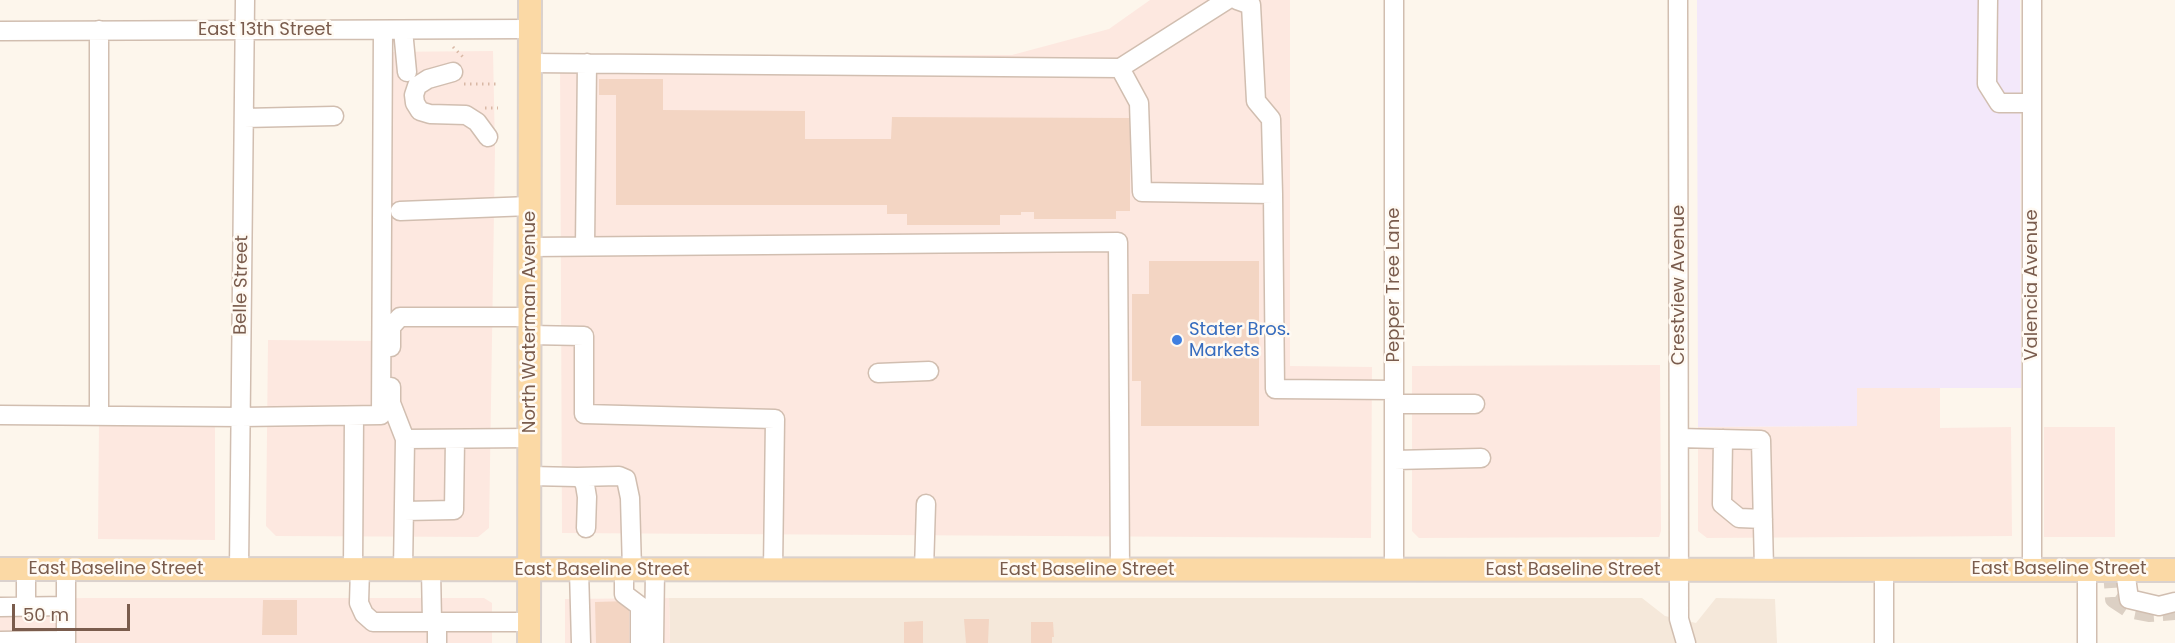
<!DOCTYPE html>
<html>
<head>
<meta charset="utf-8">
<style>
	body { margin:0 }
	#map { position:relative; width:2175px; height:643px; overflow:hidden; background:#fdf6ec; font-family:Poppins,sans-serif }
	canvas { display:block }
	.scale { position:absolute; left:12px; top:604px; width:118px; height:27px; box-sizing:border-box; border:3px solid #7a5c4d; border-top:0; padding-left:8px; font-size:18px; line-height:21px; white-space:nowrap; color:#7a5c4d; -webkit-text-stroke:4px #fffaf3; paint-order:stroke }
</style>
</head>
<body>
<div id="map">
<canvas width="2175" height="643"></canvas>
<div class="scale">50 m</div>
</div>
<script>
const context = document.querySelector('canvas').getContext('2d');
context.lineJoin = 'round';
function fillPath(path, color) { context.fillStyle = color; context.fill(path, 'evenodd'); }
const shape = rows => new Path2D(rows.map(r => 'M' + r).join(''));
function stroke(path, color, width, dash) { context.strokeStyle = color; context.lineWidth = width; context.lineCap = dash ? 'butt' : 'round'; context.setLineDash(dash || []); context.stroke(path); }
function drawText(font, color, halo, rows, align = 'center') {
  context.font = font + ' Poppins,sans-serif'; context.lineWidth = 5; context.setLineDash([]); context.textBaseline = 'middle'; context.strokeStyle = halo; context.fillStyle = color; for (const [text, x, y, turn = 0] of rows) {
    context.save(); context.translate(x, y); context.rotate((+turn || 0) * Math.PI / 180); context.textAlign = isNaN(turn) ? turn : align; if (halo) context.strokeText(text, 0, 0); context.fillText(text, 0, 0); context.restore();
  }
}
fillPath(shape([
	[669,598,1642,598,1665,616,1696,623,1716,598,1775,599,1777,643,670,643]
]), '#f5e8da');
fillPath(shape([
	[1150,0,1290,0,1290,366,1372,367,1371,538,562,533,560,55,1012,55,1109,29],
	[493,51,495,150,489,528,478,537,276,536,266,526,268,340,378,341,379,52],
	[1660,365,1661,531,1659,537,1419,538,1412,531,1412,366],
	[1940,387,1940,428,2011,427,2012,536,1707,538,1698,531,1698,427,1856,426,1856,388],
	[99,423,215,424,215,540,98,539],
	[2044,427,2115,427,2115,537,2044,537],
	[87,598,484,598,492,603,492,643,0,643,0,599],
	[669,598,670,643,565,643,565,599]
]), '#fde8e0');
fillPath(shape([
	[1697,0,2020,0,2021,388,1857,388,1857,426,1698,427]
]), '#f3e8fa');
fillPath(shape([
	[599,79,663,79,663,110,805,111,805,139,891,139,892,117,1130,118,1130,211,1116,211,1116,219,1034,219,1034,212,1021,212,1021,215,1000,215,1000,225,907,225,907,214,887,214,887,205,616,205,616,95,599,95],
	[1149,261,1259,261,1259,426,1141,426,1141,381,1132,381,1132,294,1149,294],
	[263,600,297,600,297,635,262,635],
	[629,601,629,643,596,643,595,602],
	[964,619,989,619,988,643,966,643],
	[923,621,923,643,904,643,904,622],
	[1031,622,1053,622,1054,637,1052,637,1052,643,1031,643]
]), '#f3d5c3');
stroke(shape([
	[2112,570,2114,599,2129,609,2149,613,2175,611]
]), '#dcd0c4', 18, [18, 9]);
const minor = shape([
	[1678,0,1679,619,1686,643],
	[1988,0,1987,84,1999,103,2032,103],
	[99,30,99,416],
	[403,30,407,72],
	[0,31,530,29],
	[530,63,1120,68,1227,0],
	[1120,68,1139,103,1142,192,1273,194,1271,119,1256,101,1251,5,1237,0],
	[453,72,428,79,417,86,414,95,415,103,420,111,430,114,466,115,477,122,488,137],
	[244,118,334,116],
	[1273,194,1275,389,1394,390],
	[400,211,530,206],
	[585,246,587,63],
	[530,247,1118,242,1120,570],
	[529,335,584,336,584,414,775,419,773,570],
	[391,347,391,327,400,317,529,317],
	[878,373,929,371],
	[391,387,391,403,405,439],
	[1394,404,1475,404],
	[0,415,241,417,381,415,383,30],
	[1679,438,1761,440,1764,569],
	[1723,439,1722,504,1739,518,1763,519],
	[1394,460,1481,458],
	[530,476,577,477,582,479,585,485,587,497,586,528],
	[577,477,619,476,626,479,630,498,632,570],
	[404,511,454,510,455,439],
	[26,569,26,606],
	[66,569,66,643],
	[239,569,245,0],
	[353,569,354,416],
	[360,569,359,603,364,614,373,622,528,622],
	[624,569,624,594,640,606,640,643],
	[403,570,405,439,531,438],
	[431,570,432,622],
	[579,570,581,643],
	[924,570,926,504],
	[1394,570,1394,0],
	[2032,570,2032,0],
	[2125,570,2129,599,2159,606,2175,602],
	[0,607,66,606],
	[437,622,437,643],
	[0,641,66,640],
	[654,643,655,570],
	[1884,643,1884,569],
	[2087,643,2087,570]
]);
const major = shape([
	[0,569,2175,570],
	[529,643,530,0]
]);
stroke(minor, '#d1beb0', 21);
stroke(major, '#dad1cd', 26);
stroke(shape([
	[453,47,465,59],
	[464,84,498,84],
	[485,108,498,108]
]), '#d9b8a5', 3, [1.5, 4.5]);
stroke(minor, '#fff', 18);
stroke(major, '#fbd9a5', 22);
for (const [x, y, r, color] of [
	[1177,340,6,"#3f7fe0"]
]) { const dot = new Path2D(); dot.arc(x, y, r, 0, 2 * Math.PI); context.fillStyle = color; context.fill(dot); stroke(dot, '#fffaf3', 2); }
drawText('18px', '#7a5c4d', '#fffaf3', [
	["East 13th Street",265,30],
	["Belle Street",242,285,-89],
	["Pepper Tree Lane",1394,285,-90],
	["Crestview Avenue",1679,285,-90],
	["Valencia Avenue",2032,285,-90],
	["North Waterman Avenue",530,322,-90],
	["East Baseline Street",116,569],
	["East Baseline Street",2059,569],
	["East Baseline Street",602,570],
	["East Baseline Street",1087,570],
	["East Baseline Street",1573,570]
]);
drawText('18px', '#366cbe', '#fffaf3', [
	["Stater Bros.",1189,330],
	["Markets",1189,351]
], 'left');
</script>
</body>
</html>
